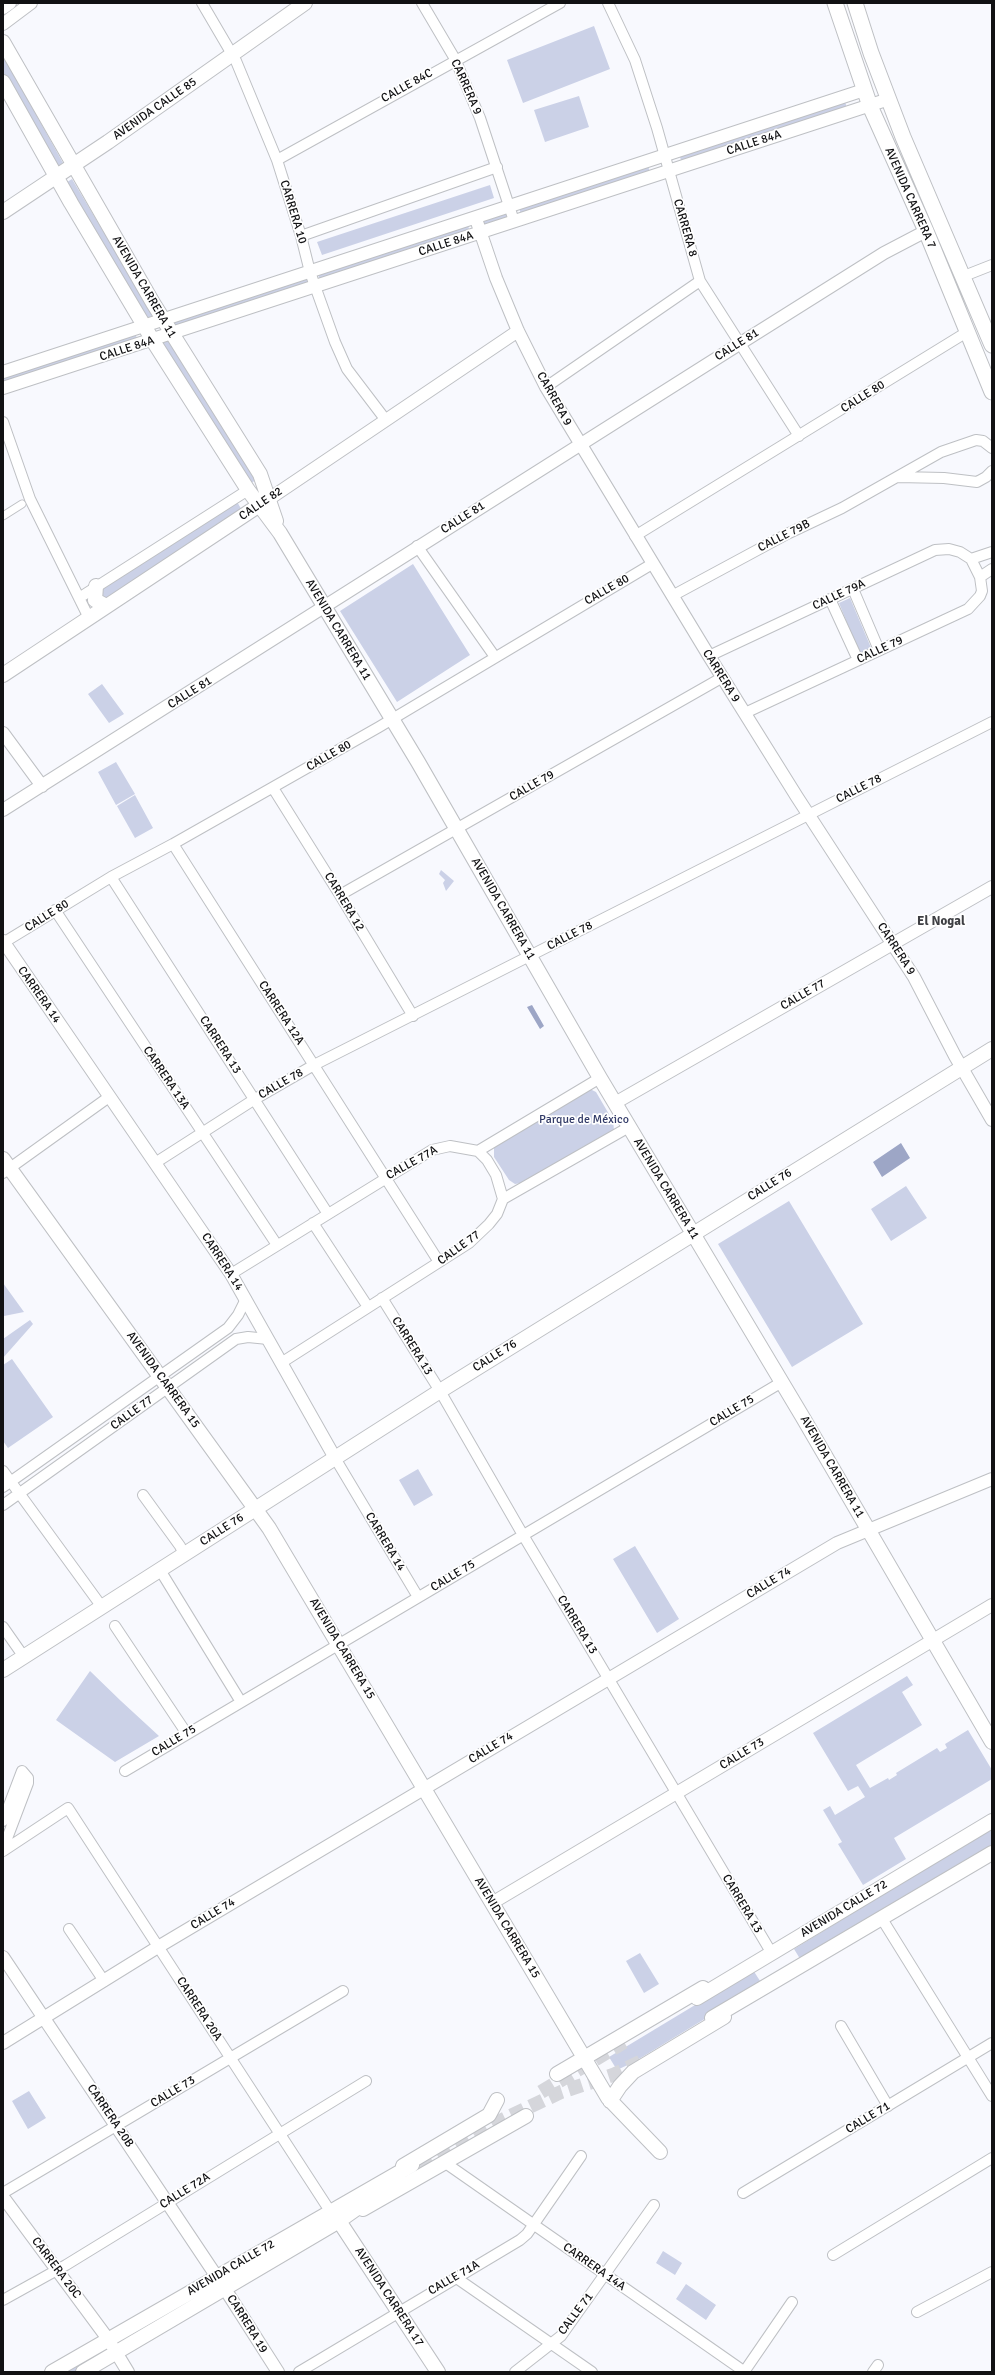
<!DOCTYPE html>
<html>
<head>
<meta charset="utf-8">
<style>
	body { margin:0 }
	#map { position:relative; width:995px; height:2375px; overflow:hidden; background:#f8f9fe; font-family:Signika,sans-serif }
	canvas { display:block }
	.frame { position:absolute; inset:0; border:4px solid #111113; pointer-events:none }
</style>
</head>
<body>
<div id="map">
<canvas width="995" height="2375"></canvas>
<div class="frame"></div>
</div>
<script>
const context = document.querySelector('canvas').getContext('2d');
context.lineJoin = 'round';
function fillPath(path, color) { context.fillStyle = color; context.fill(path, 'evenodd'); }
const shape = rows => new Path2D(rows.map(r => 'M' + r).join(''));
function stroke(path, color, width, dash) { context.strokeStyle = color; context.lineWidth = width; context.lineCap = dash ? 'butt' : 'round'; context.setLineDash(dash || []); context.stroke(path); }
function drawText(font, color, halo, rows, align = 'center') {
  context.font = font + ' Signika,sans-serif'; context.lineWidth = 3.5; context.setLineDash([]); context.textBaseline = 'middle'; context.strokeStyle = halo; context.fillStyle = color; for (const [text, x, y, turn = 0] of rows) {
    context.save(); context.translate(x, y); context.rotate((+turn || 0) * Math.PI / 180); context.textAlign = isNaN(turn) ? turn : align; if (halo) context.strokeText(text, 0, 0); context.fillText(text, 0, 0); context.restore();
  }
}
fillPath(shape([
	[594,26,610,69,523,103,507,60],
	[3,55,63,163,55,168,3,76],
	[579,96,589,127,545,142,534,110],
	[845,101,847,109,682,163,679,154],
	[648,165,650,173,521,215,519,207],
	[72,179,153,315,145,320,64,184],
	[490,185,494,198,322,255,317,242],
	[505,213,508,220,484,228,482,221],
	[468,225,470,233,321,282,318,275],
	[307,279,310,286,176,329,174,322],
	[135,333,138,341,3,385,3,376],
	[169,340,256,480,248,485,159,343],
	[236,500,243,512,106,602,98,589],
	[413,564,470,655,397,702,340,611],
	[850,598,872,650,860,655,839,603],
	[102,684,124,714,109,723,88,694],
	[116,762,135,794,116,805,98,772],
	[135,795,153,828,135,838,117,806],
	[441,870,454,881,446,891,443,883,445,880,439,874],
	[590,1089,596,1092,613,1121,614,1130,521,1183,515,1184,509,1180,494,1157,494,1147],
	[906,1186,927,1218,891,1241,871,1209],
	[789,1201,863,1324,792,1367,718,1244],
	[3,1283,24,1312,4,1316],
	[30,1320,33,1324,3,1358,3,1339],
	[12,1359,53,1417,8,1448,3,1441,3,1365],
	[418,1469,433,1495,414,1506,399,1480],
	[635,1546,679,1619,657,1633,613,1559],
	[90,1671,121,1701,159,1736,115,1762,56,1720],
	[907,1676,913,1685,902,1692,922,1725,856,1765,870,1788,888,1778,889,1780,897,1775,896,1773,937,1748,940,1752,947,1748,945,1744,968,1730,992,1770,992,1779,894,1838,906,1859,863,1885,838,1844,842,1842,823,1810,830,1806,835,1815,865,1797,858,1786,848,1791,813,1733],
	[992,1828,992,1845,802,1962,794,1949],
	[640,1953,659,1984,644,1993,626,1961],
	[753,1970,762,1984,634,2062,617,2070,609,2057],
	[29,2091,46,2118,28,2129,12,2101],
	[663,2251,682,2263,675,2275,656,2263],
	[686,2284,716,2305,706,2320,676,2299],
	[99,2350,102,2355,74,2372,61,2372]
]), '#cbd1e7');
fillPath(shape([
	[532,1005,544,1026,540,1029,527,1007],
	[901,1143,910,1158,882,1177,873,1162]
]), '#9da6c6');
stroke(shape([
	[541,2092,624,2042],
	[421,2169,504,2119,561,2092,613,2075,642,2061]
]), '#d5d6db', 14, [14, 7]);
const pedestrian = shape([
	[3,516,22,504]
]);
const minor = shape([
	[202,3,236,61,277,160,301,236,310,272,335,342,347,369,385,419],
	[422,3,455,59,480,118,514,221],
	[608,3,635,60,657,128,700,281,799,436],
	[277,160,560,3],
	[301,236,497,167],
	[964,276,992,265],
	[546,387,700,281],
	[3,422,30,499,89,618],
	[898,477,944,478,977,482,986,477,992,471],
	[635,536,967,332],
	[417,546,495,657],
	[971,559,992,552],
	[980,577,992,569],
	[853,589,879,650],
	[672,596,787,534,842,508,941,452,976,440,983,441,992,448],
	[79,598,248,490],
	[830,599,858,660],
	[709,656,935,550,949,549,960,552,971,559,980,577,982,591,980,596,968,609,745,713],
	[273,788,340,895,413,1016],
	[173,844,439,1262],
	[111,877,328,1214],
	[340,895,723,677],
	[55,910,277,1245],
	[3,943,111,877,173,844,379,727,652,564],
	[478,1151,487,1160,496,1175,503,1199],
	[155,1163,255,1099,314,1065,992,722],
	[3,1173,109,1097],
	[313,1223,368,1307],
	[231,1274,432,1150,450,1146,478,1151,600,1078],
	[382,1298,440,1391,523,1535,771,1952],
	[281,1363,469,1243,489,1224,497,1214,503,1199,629,1127],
	[335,1458,418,1597],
	[3,1471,102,1607],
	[3,1487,228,1328,238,1315,246,1299],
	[143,1495,180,1546,184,1554],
	[3,1505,236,1339,248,1337,268,1339],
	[160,1570,241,1702],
	[115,1626,187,1734],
	[3,1627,24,1657],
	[125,1771,782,1382],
	[3,1821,22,1771,28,1778,28,1783,3,1849],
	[3,1851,68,1808,330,2211],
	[882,1919,992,2096],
	[69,1929,104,1981],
	[841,2026,888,2106],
	[444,2162,745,2372],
	[3,2193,343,1991],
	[743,2193,992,2043],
	[833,2255,992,2158],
	[455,2277,592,2372],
	[3,2300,66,2265,366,2081],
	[917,2312,992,2272],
	[299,2372,520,2240,527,2234,581,2156],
	[515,2372,561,2336,654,2205],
	[744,2372,792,2302],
	[873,2372,878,2365]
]);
const tertiary = shape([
	[3,8,10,3],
	[3,24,31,3],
	[476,219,496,278,518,331,546,387,709,656,797,797,914,977,955,1056,992,1120],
	[3,372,864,90],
	[3,388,889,99],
	[269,499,518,331],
	[3,733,42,786],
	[3,810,744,341,884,253,926,231],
	[3,941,231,1274,335,1458],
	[615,1103,992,887],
	[492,1903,992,1605],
	[3,1957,225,2289,278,2372],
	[3,2043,158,1947,837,1543,992,1479],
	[3,2197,108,2339,128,2372]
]);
const secondary = shape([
	[3,42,153,303,260,474,276,521],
	[3,82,71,203,155,344,248,490,280,533,418,762,600,1078,802,1416,992,1742],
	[3,212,108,142,305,3],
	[96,586,95,600,106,606],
	[3,675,267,500],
	[3,1159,269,1528,608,2098,660,2152],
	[3,1670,440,1391,992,1049],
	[697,1998,992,1821],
	[712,2018,992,1853],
	[557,2074,703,1988],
	[610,2101,620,2086,633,2072,724,2017],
	[403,2166,489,2115,497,2100],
	[363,2209,526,2116],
	[339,2221,438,2372],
	[52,2372,412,2165],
	[83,2372,339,2221,370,2199]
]);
const primary = shape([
	[835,3,870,106,926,231,992,392],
	[855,3,871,53,903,137,992,345]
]);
stroke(pedestrian, '#bec0c4', 9);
stroke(minor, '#bec0c4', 12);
stroke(tertiary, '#bec0c4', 14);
stroke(secondary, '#bec0c4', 16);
stroke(primary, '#bec0c4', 17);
stroke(pedestrian, '#fff', 7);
stroke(minor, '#fff', 10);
stroke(tertiary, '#fff', 12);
stroke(secondary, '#fff', 14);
stroke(primary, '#fff', 15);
drawText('12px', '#111113', '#fff', [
	["CALLE 84C",407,86,-29],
	["CARRERA 9",466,87,66],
	["AVENIDA CALLE 85",155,109,-35],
	["CALLE 84A",754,143,-18],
	["AVENIDA CARRERA 7",910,198,66],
	["CARRERA 10",293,212,73],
	["CARRERA 8",685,228,74],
	["CALLE 84A",446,244,-18],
	["AVENIDA CARRERA 11",144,287,60],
	["CALLE 81",737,345,-32],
	["CALLE 84A",127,349,-18],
	["CALLE 80",863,397,-32],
	["CARRERA 9",554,399,61],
	["CALLE 82",261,504,-34],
	["CALLE 81",463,518,-32],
	["CALLE 79B",784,536,-27],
	["CALLE 80",607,590,-30],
	["CALLE 79A",839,595,-25],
	["AVENIDA CARRERA 11",338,630,59],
	["CALLE 79",880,650,-25],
	["CARRERA 9",721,676,58],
	["CALLE 81",190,693,-32],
	["CALLE 80",329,756,-30],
	["CALLE 79",532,786,-30],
	["CALLE 78",859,789,-27],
	["CARRERA 12",344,902,59],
	["AVENIDA CARRERA 11",503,909,60],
	["CALLE 80",47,916,-32],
	["CALLE 78",570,936,-27],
	["CARRERA 9",896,949,57],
	["CARRERA 14",39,995,55],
	["CALLE 77",803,995,-30],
	["CARRERA 12A",281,1013,57],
	["CARRERA 13",220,1045,57],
	["CARRERA 13A",166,1078,56],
	["CALLE 78",281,1084,-30],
	["CALLE 77A",412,1163,-29],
	["CALLE 76",770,1185,-32],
	["AVENIDA CARRERA 11",666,1189,59],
	["CALLE 77",459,1248,-36],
	["CARRERA 14",222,1262,57],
	["CARRERA 13",412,1346,58],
	["CALLE 76",495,1356,-32],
	["AVENIDA CARRERA 15",163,1380,54],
	["CALLE 75",732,1411,-31],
	["CALLE 77",132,1413,-36],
	["AVENIDA CARRERA 11",832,1467,60],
	["CALLE 76",222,1530,-33],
	["CARRERA 14",385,1542,59],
	["CALLE 75",453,1576,-31],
	["CALLE 74",769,1583,-31],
	["CARRERA 13",577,1625,59],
	["AVENIDA CARRERA 15",342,1649,59],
	["CALLE 75",174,1741,-31],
	["CALLE 74",491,1748,-31],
	["CALLE 73",742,1754,-31],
	["CARRERA 13",742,1904,59],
	["AVENIDA CALLE 72",844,1909,-31],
	["CALLE 74",213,1914,-31],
	["AVENIDA CARRERA 15",507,1928,59],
	["CARRERA 20A",199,2009,57],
	["CALLE 73",173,2092,-31],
	["CARRERA 20B",110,2116,56],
	["CALLE 71",868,2118,-31],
	["CALLE 72A",185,2191,-32],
	["CARRERA 14A",594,2267,35],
	["CARRERA 20C",56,2268,53],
	["AVENIDA CALLE 72",231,2268,-30],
	["CALLE 71A",454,2278,-30],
	["AVENIDA CARRERA 17",389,2297,57],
	["CALLE 71",576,2314,-53],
	["CARRERA 19",247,2324,58]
]);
drawText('12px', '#313a67', '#fff', [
	["Parque de México",584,1120]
]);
drawText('bold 13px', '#3e3f43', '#fff', [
	["El Nogal",941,922]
]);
</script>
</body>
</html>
